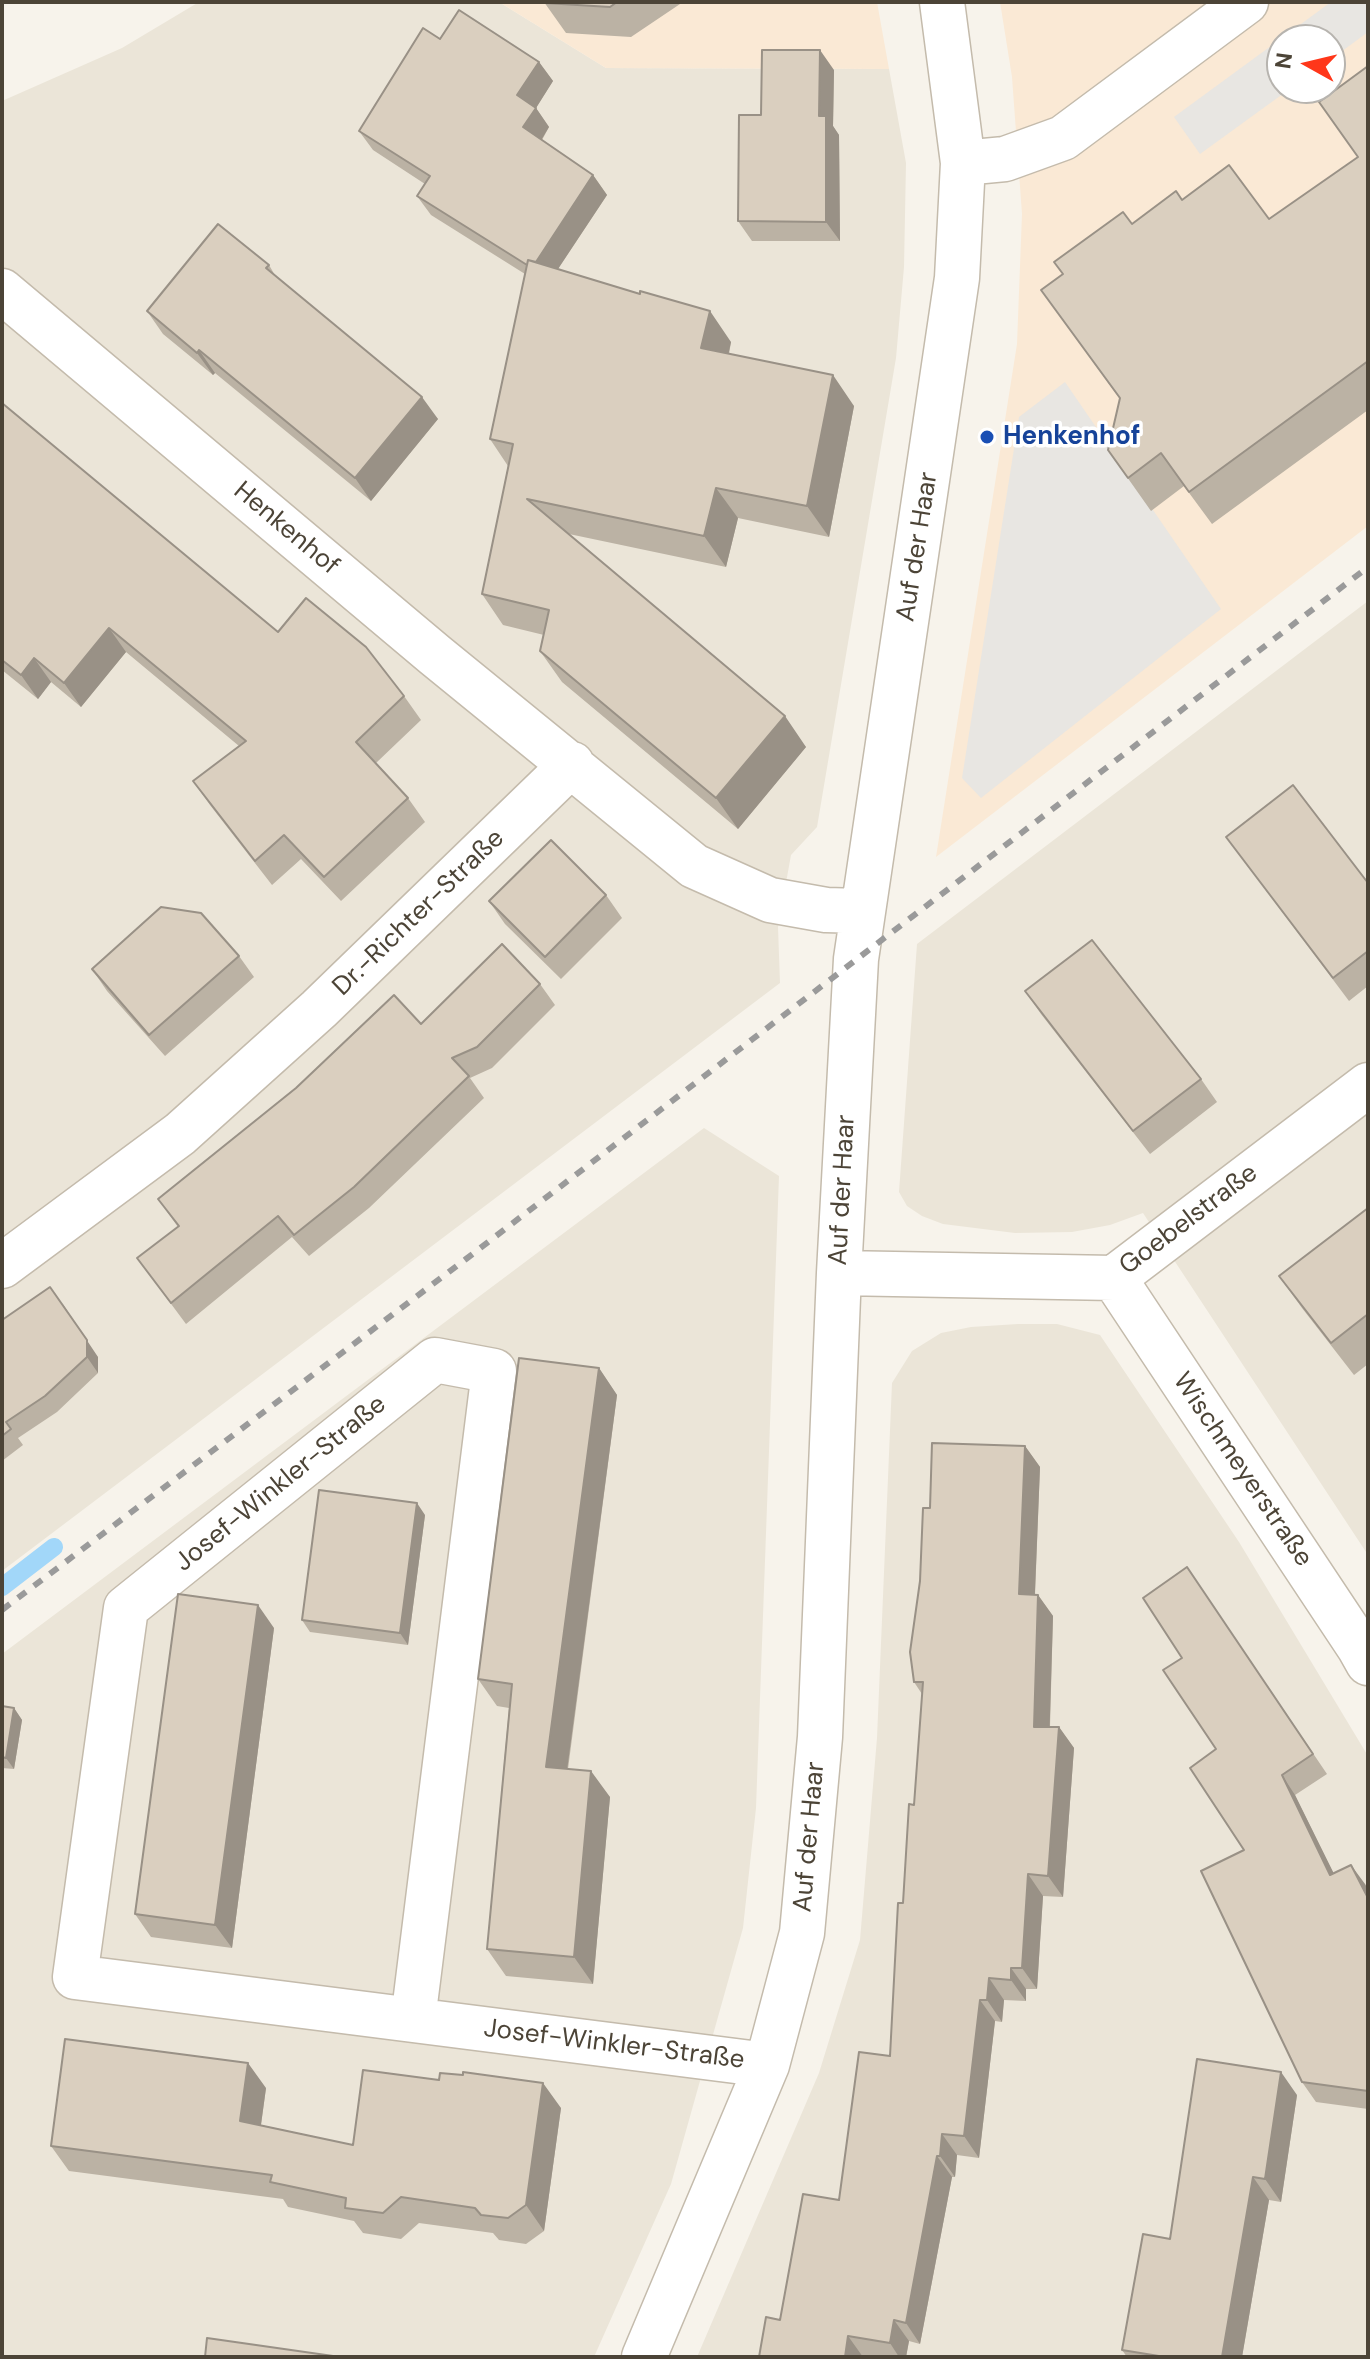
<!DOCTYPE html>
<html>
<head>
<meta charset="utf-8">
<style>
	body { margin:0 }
	#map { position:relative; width:1370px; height:2359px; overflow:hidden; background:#f7f3eb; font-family:"DM Sans",sans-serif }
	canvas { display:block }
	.frame { position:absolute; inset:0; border:4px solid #4c4437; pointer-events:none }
	.north { position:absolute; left:1266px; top:24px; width:80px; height:80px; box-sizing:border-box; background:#fff; border:2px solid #b7b4af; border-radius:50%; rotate:278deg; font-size:22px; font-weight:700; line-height:32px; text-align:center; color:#4c4437 }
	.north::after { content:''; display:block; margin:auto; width:28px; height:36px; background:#ff371a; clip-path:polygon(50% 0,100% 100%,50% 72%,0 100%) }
</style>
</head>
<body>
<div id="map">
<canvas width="1370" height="2359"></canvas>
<div class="frame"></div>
<div class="north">N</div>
</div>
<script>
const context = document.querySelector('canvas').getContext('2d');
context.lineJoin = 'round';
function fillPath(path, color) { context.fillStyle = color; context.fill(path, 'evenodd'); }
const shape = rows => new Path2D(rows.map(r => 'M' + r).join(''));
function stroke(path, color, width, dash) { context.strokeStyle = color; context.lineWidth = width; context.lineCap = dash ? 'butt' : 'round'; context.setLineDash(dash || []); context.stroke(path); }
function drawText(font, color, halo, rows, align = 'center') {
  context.font = font + ' "DM Sans",sans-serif'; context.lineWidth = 7; context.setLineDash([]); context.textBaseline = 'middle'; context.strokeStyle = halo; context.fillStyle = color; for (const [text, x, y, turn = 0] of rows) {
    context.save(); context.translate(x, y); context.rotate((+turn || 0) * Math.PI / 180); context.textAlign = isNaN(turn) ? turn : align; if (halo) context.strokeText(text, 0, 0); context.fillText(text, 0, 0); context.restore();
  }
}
fillPath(shape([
	[199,2,499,2,606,68,889,69,906,163,904,267,896,358,817,827,791,855,778,927,780,983,2,1571,2,101,122,48],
	[1368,601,1368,1555,1143,1213,1110,1225,1072,1232,1015,1233,943,1224,922,1216,907,1206,899,1192,917,944],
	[704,1128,779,1176,756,1808,743,1928,671,2184,594,2357,2,2357,2,1654],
	[1018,1324,1057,1324,1100,1335,1239,1542,1368,1756,1368,2357,697,2357,819,2073,860,1940,877,1738,892,1383,912,1351,941,1333,971,1327]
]), '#ebe5d8');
fillPath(shape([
	[499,2,877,2,889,69,606,68],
	[1000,2,1368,2,1368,526,936,857,1017,344,1022,214,1012,77],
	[1282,40,1330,40,1330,88,1282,88]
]), '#fae9d5');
fillPath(shape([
	[1331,2,1368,2,1368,32,1330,60,1330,40,1282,40,1282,88,1291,88,1200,154,1174,117],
	[1065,382,1221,609,981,798,962,778,1019,417]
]), '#e8e6e2');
stroke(shape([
	[2,1587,54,1547]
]), '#a2d7f9', 18);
const street = shape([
	[963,163,1005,159,1063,138,1246,2],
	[2,291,435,655,694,866,770,900,826,910,861,911],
	[2,1266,180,1134,319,1009,572,764],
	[839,1273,1114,1278,1368,1085],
	[1114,1278,1359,1647,1368,1663],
	[413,2020,494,1371,435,1360,126,1608,75,1977,413,2020,767,2065],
	[644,2357,767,2065,802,1933,820,1737,839,1273,856,959,957,278,963,163,942,2]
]);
stroke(street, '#c4bbac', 47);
stroke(street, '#fff', 44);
stroke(shape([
	[2,1610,466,1259,1368,567]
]), '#9a9a9a', 6, [10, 10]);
fillPath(shape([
	[544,2,683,2,631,37,566,33],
	[440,39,539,62,553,81,536,108,549,127,542,140,593,175,607,195,558,269,731,342,729,354,854,406,829,537,738,518,726,567,569,534,806,747,738,829,562,682,540,651,544,635,503,625,482,594,508,466,490,439,525,274,431,215,417,196,425,184,373,150,359,131],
	[1368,66,1368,410,1212,524,1184,486,1151,511,1108,450,1120,399,1041,290,1132,224,1182,200,1269,219,1358,158],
	[834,70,833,126,839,135,840,241,752,241,738,221,761,115],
	[269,265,276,277,438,419,371,501,215,373,213,375,163,334,147,311],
	[2,403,278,632,404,696,421,720,376,763,408,798,425,822,341,901,301,859,272,885,210,805,193,781,239,746,126,652,81,707,51,682,38,699,2,670],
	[1226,837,1368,883,1368,986,1349,1001],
	[606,895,622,918,561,979,505,924,489,901],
	[239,956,254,977,165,1056,107,991,92,969],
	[540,984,555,1005,492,1068,470,1078,484,1098,369,1208,309,1256,292,1237,186,1324,137,1258,178,1227,158,1199,421,1024],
	[1025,991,1201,1079,1217,1102,1150,1154,1041,1014],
	[1368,1208,1368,1364,1354,1375,1302,1308,1279,1276],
	[2,1320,98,1357,98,1373,57,1412,18,1438,23,1445,2,1461],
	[599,1368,617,1395,568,1769,610,1797,593,1984,506,1976,487,1949,509,1708,497,1706,478,1679],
	[1025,1446,1040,1467,1035,1595,1038,1595,1053,1616,1050,1727,1059,1727,1074,1748,1063,1897,1043,1896,1037,1989,1026,1989,1026,2001,1004,2000,1002,2022,995,2021,979,2158,957,2155,955,2177,952,2177,920,2344,909,2341,906,2357,759,2357,780,2320,839,2200,890,2056,903,1903,914,1805,922,1694,914,1682,930,1508],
	[425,1515,408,1645,310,1632,302,1620],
	[1187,1567,1327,1774,1295,1795,1333,1873,1365,1884,1368,1890,1368,2109,1316,2102,1302,2082,1244,1850,1216,1749,1182,1658],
	[274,1628,232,1948,151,1937,135,1914],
	[2,1706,14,1708,22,1720,14,1769,2,1768],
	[439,2080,561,2108,544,2231,526,2244,499,2240,493,2233,419,2223,401,2239,363,2233,354,2221,288,2207,283,2199,69,2171,51,2146,266,2088,261,2125,353,2145],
	[1297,2095,1281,2202,1269,2200,1242,2357,1127,2357,1122,2350,1170,2239]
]), '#bbb2a4');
fillPath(shape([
	[820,50,834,70,833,126,839,135,840,241,826,222,819,116],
	[539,62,553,81,536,108,549,127,537,147,523,127,517,95],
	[593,175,607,195,546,287,532,267],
	[710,311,731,342,723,379,701,348],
	[199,350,215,373,213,375,197,353],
	[833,375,854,406,829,537,807,506],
	[422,397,438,419,371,501,355,478],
	[716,488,738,518,726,567,704,536],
	[109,628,126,652,81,707,64,683],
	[34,658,51,682,38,699,21,675],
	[785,716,806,747,738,829,716,798],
	[62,1303,98,1357,98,1373,87,1357],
	[599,1368,617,1395,564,1793,546,1767],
	[1025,1446,1040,1467,1034,1615,1019,1594],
	[417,1503,425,1515,408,1645,400,1633],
	[1038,1595,1053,1616,1049,1748,1034,1727],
	[258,1605,274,1628,232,1948,215,1925],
	[14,1708,22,1720,14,1769,6,1758],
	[1059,1727,1074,1748,1063,1897,1048,1876],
	[591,1771,610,1797,593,1984,574,1957],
	[1282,1775,1295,1795,1344,1894,1330,1875],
	[1351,1865,1365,1884,1368,1890,1368,1898],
	[1028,1874,1043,1896,1037,1989,1022,1968],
	[1011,1968,1026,1989,1026,2001,1011,1980],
	[989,1978,1004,2000,1002,2022,987,2000],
	[980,2000,995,2021,979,2158,964,2136],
	[248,2063,266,2088,258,2146,240,2121],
	[1281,2072,1297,2095,1281,2202,1265,2179],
	[543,2083,561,2108,544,2231,526,2205],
	[942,2134,957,2155,955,2177,940,2156],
	[937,2156,952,2177,920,2344,906,2323],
	[1253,2177,1269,2200,1242,2357,1222,2357],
	[894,2320,909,2341,906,2357,899,2357,890,2343],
	[848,2336,863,2357,845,2357]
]), '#999186');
const building = shape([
	[544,2,617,2,610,7,545,3,544,2],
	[459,10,539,62,517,95,536,108,523,127,593,175,536,262,528,260,527,265,417,196,430,176,359,131,423,28,440,39,459,10],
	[762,50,820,50,819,116,826,116,826,222,738,221,739,115,761,115,762,50],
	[1368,66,1368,361,1189,492,1161,453,1128,478,1108,450,1120,398,1041,290,1063,274,1054,262,1123,212,1132,224,1176,191,1182,200,1229,165,1269,219,1358,157,1319,102,1368,66],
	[218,224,269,265,266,268,422,397,355,478,199,350,197,353,147,311,218,224],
	[528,260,640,294,640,291,710,311,701,348,833,375,807,506,716,488,704,536,527,499,785,716,716,798,540,651,549,610,482,594,513,444,490,439,528,260],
	[2,403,278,632,306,598,366,647,404,696,356,742,408,798,324,877,284,835,255,861,193,781,246,741,109,628,64,683,34,658,21,675,2,660,2,586,3,585,2,584,2,403],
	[1293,785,1368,883,1368,951,1333,978,1226,837,1293,785],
	[551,840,606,895,545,957,489,901,551,840],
	[161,907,201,913,239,956,149,1035,92,969,161,907],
	[1092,940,1201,1079,1133,1131,1025,991,1092,940],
	[502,944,540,984,477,1047,452,1058,469,1076,354,1187,294,1235,278,1216,171,1303,137,1258,179,1226,158,1199,296,1088,394,995,421,1024,502,944],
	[1368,1208,1368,1314,1331,1343,1279,1276,1368,1208],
	[50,1287,87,1340,87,1357,45,1396,6,1422,11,1429,2,1436,2,1320,50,1287],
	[519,1358,599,1368,546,1767,591,1771,574,1957,487,1949,512,1684,478,1679,519,1358],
	[932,1443,1025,1446,1019,1594,1038,1595,1034,1727,1059,1727,1048,1876,1028,1874,1022,1968,1011,1968,1011,1980,989,1978,987,2000,980,2000,964,2136,942,2134,940,2156,937,2156,906,2323,894,2320,890,2343,848,2336,845,2357,759,2357,766,2317,780,2320,803,2194,839,2200,859,2052,890,2056,898,1903,903,1903,909,1804,914,1805,923,1682,914,1682,910,1652,920,1581,923,1508,930,1508,932,1443],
	[319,1490,417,1503,400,1633,302,1620,319,1490],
	[1187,1567,1313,1754,1282,1775,1330,1875,1351,1865,1368,1898,1368,2091,1302,2082,1201,1871,1244,1850,1190,1768,1216,1749,1163,1670,1182,1658,1143,1598,1187,1567],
	[178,1594,258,1605,215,1925,135,1914,178,1594],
	[2,1706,14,1708,6,1758,2,1757,2,1706],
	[65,2039,248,2063,240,2121,353,2145,363,2070,439,2080,440,2073,463,2075,463,2072,543,2083,526,2205,508,2218,481,2215,475,2208,401,2197,383,2213,345,2208,346,2198,270,2182,272,2175,51,2146,65,2039],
	[1197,2059,1281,2072,1265,2179,1253,2177,1222,2357,1165,2357,1122,2350,1143,2234,1170,2239,1197,2059],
	[207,2338,340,2357,205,2357,207,2338]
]);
fillPath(building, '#dacfbf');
stroke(building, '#999186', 2);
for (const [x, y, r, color] of [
	[987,437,8,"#1a4fb4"]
]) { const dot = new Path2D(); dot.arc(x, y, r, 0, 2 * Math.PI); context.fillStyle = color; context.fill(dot); stroke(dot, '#fff', 3); }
drawText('bold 26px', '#164399', '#fff', [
	["Henkenhof",1003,437]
], 'left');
drawText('26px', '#4c4437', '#fff', [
	["Henkenhof",286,529,40],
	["Auf der Haar",918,547,-81],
	["Dr.-Richter-Straße",419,913,-44],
	["Auf der Haar",843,1190,-87],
	["Goebelstraße",1189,1220,-37],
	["Wischmeyerstraße",1242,1470,56],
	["Josef-Winkler-Straße",281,1484,-39],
	["Auf der Haar",810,1837,-85],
	["Josef-Winkler-Straße",614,2045,7]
]);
</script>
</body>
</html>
